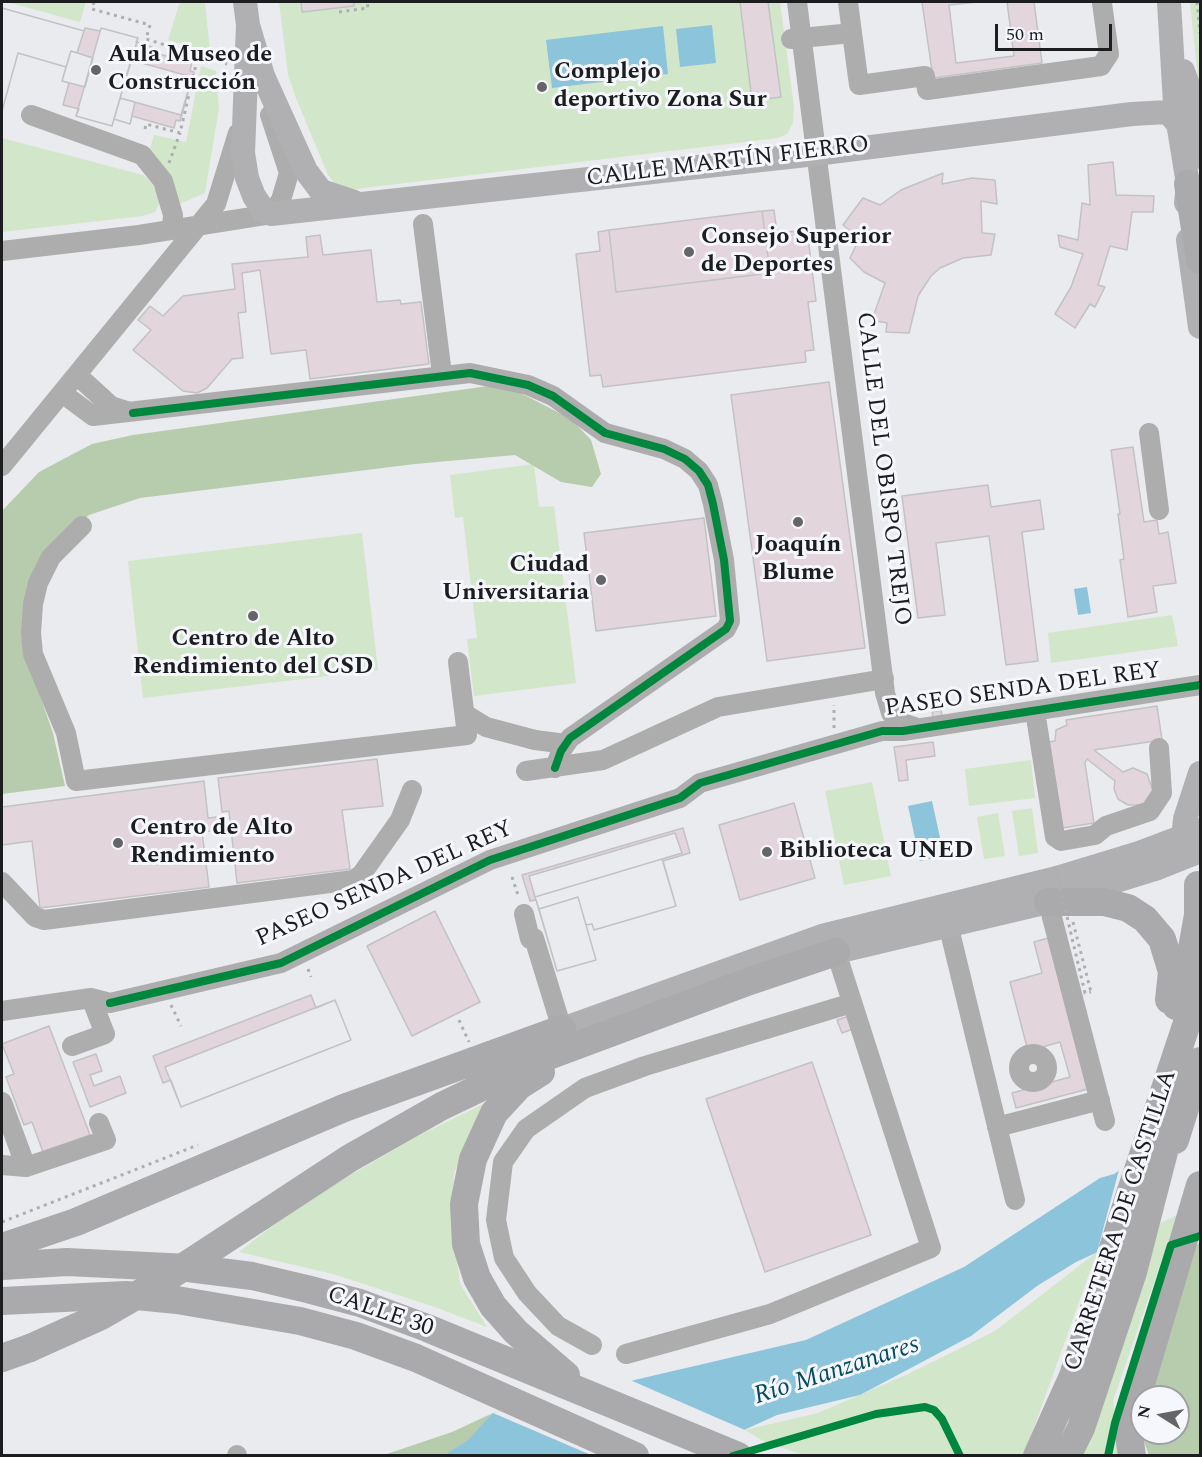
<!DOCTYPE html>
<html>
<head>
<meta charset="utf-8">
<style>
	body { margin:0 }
	#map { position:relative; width:1202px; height:1457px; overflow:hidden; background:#e9ebee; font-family:Spectral,serif }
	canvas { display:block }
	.frame { position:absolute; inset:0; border:3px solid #1c1d1f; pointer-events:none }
	.north { position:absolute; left:1130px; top:1385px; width:60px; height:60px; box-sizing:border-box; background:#f5f7fd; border:2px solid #9ea0a4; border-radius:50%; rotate:281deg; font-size:16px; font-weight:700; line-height:24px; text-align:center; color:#1c1d1f }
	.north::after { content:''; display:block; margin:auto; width:21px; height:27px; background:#646567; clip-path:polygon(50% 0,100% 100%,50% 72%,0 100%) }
	.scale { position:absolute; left:995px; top:24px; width:117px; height:27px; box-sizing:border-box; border:3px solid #1c1d1f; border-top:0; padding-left:8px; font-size:18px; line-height:21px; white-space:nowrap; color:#1c1d1f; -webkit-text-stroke:4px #f5f7fd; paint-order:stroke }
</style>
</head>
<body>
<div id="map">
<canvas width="1202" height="1457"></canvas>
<div class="frame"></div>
<div class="north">N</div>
<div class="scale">50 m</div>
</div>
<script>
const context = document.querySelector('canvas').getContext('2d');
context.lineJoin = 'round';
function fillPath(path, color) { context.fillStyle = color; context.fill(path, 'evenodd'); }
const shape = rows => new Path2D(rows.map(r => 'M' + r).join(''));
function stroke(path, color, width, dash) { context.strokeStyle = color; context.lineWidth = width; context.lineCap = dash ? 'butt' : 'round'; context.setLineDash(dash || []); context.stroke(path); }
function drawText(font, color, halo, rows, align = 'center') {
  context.font = font + ' Spectral,serif'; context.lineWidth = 6; context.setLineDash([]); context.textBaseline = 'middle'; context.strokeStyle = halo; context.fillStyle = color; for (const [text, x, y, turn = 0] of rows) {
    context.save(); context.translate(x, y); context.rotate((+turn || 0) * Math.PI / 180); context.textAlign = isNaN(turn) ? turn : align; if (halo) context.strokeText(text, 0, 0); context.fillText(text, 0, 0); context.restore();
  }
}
fillPath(shape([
	[7,2,86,2,80,22],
	[180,2,205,2,210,52,168,40],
	[279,2,780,2,794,107,793,123,787,134,778,138,348,190,336,185,328,175,296,98,288,75],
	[1190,2,1200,2,1200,98,1200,97],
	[201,66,216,71,219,108,205,193,177,205,148,155,154,135,186,142],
	[2,138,143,175,151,182,161,201,155,212,143,216,2,232],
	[534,464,539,507,554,506,576,683,474,696,467,639,477,638,463,517,455,518,450,475],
	[362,533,378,670,143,698,128,561],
	[1172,615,1178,646,1051,663,1048,633],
	[1031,760,1035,798,969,806,965,769],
	[872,782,891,876,844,885,825,791],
	[1032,808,1038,853,1019,856,1012,811],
	[998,813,1005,856,984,859,977,817],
	[487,1102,454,1173,452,1224,460,1284,487,1327,435,1307,333,1274,239,1252,302,1203,418,1136],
	[1177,1216,1113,1401,1122,1455,1079,1456,1160,1224],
	[1097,1252,1024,1455,804,1455,765,1442,745,1430,818,1413,906,1375,995,1331]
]), '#d2e6ca');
fillPath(shape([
	[503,384,571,419,591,440,601,474,592,487,561,482,515,455,415,464,140,498,89,515,47,553,24,605,39,693,53,733,65,786,2,794,2,511,39,472,92,444,133,435],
	[1200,1243,1200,1455,1149,1455,1144,1442,1145,1433,1178,1433,1178,1397,1149,1397,1194,1246],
	[493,1413,591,1455,381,1456,452,1432]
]), '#b6ccad');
fillPath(shape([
	[712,25,716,63,680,67,676,29],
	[663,26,668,74,552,88,546,40],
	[1087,587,1091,613,1078,615,1074,589],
	[932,801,944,856,920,861,908,806],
	[1200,1117,1200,1205,1076,1262,1037,1286,971,1336,860,1395,777,1415,689,1455,443,1456,467,1441,493,1413,806,1340,964,1267,1100,1178,1114,1174]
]), '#8bc4db');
fillPath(shape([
	[1200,1115,1200,1205,1097,1252,1120,1166],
	[630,1380,745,1430,689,1455,591,1455,493,1413]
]), '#e9ebee');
const building = shape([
	[301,2,354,2,354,6,302,12,301,2],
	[740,2,768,2,781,97,752,101,740,2],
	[922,2,978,2,949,5,956,63,1014,56,1007,2,1034,2,1042,63,933,78,922,2],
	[2,8,84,31,85,28,100,31,101,28,138,38,136,42,152,47,150,52,192,62,190,71,194,72,180,121,176,120,174,128,132,116,130,124,114,119,112,126,76,116,79,109,63,105,69,83,62,81,66,67,18,53,2,111,2,8],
	[2,8,84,31,77,53,71,51,66,67,18,53,2,111,2,8],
	[101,28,138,38,112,126,76,116,101,28],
	[71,51,93,58,85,87,62,81,71,51],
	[131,60,192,77,181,115,120,98,131,60],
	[120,98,135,102,130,124,114,119,120,98],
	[1113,162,1116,195,1154,196,1153,212,1132,212,1127,250,1110,246,1098,285,1105,287,1095,307,1090,304,1075,328,1055,314,1071,287,1083,254,1060,247,1058,235,1078,240,1082,203,1090,205,1088,165,1113,162],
	[943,173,942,184,972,178,995,180,997,204,981,201,982,233,995,234,991,255,963,258,940,268,931,276,918,296,909,333,886,332,887,323,872,320,885,283,864,272,850,258,859,239,843,225,863,198,880,205,901,190,943,173],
	[774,210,777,233,807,230,816,301,808,302,814,350,805,351,806,362,603,387,601,375,590,376,576,254,600,251,598,232,609,230,616,292,770,273,762,211,774,210],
	[762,211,770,273,616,292,609,230,762,211],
	[320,235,323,255,371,250,377,302,400,300,401,304,421,302,429,364,310,379,306,350,271,354,260,270,242,273,246,312,238,313,243,358,232,359,207,388,197,393,183,391,133,350,151,330,138,320,150,306,163,316,183,296,235,289,232,264,308,257,306,237,320,235],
	[829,382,865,648,767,661,731,395,829,382],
	[1133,447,1144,522,1157,520,1159,534,1168,532,1176,583,1153,586,1157,612,1128,617,1120,560,1124,559,1118,514,1120,514,1111,450,1133,447],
	[988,485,991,507,1040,500,1044,529,1022,532,1038,661,1006,665,989,536,936,543,945,615,918,618,902,496,988,485],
	[704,518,716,616,596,631,584,533,704,518],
	[1157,706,1162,740,1094,750,1123,772,1133,768,1147,774,1152,788,1155,788,1144,811,1139,805,1128,805,1118,799,1114,789,1115,781,1087,759,1085,763,1094,823,1063,828,1049,742,1055,741,1056,730,1067,725,1066,720,1157,706],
	[941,710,942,716,933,717,932,712,941,710],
	[933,742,935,756,906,760,908,780,899,781,894,747,933,742],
	[377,759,383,806,342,810,350,869,237,883,229,811,222,812,218,778,377,759],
	[204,781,208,818,217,817,219,830,202,832,209,887,40,908,32,841,2,845,2,807,204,781],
	[794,803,815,878,740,900,719,825,794,803],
	[683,828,690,853,663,861,676,906,594,930,592,924,586,925,596,960,557,971,536,900,530,901,522,875,683,828],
	[675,833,682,853,535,897,529,876,675,833],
	[662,859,676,906,594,930,592,924,586,925,578,897,539,909,535,897,662,859],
	[578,897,596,960,557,971,539,909,578,897],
	[435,911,480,1002,412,1036,367,946,435,911],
	[1048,938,1088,1089,1016,1108,1012,1093,1070,1077,1060,1042,1028,1051,1010,982,1042,973,1034,942,1048,938],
	[311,995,316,1008,335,1000,351,1040,181,1107,171,1080,163,1083,153,1056,311,995],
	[335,1000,351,1040,181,1107,165,1067,335,1000],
	[849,1016,853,1029,842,1033,837,1020,849,1016],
	[49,1026,90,1135,43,1152,32,1122,24,1125,6,1077,14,1074,2,1044,49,1026],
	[96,1054,102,1071,90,1075,94,1086,120,1076,126,1093,90,1107,73,1062,96,1054],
	[812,1062,871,1235,765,1272,706,1099,812,1062]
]);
fillPath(building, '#e2d5dc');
stroke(building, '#c2c2c4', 1.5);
stroke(shape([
	[94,2,92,9,150,25,146,39,227,64],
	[1197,2,1200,33],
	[339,12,368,8,367,2],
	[145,129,146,124,180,133,198,56],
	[169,163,180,133],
	[834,728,834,705],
	[512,877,519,898],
	[1073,922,1091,992],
	[308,969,311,977],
	[171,1005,181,1026],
	[459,1020,469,1042],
	[2,1222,198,1145]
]), '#adaeaf', 3, [3, 4.5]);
stroke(shape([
	[797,2,885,693,891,713,897,721,917,728],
	[848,2,852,33],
	[791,39,852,33,859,85,925,76,927,90,1101,66,1109,54,1102,3],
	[31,115,142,155,163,181,173,215,172,230],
	[423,224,442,374],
	[2,251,139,235,271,214,281,200,289,173,270,115],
	[77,375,111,406,130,412],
	[62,393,93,416,470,373,528,385,553,396,605,433,664,449,685,459,699,471,708,485,713,504,724,560,730,621,726,629,570,738,561,751,555,768],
	[1149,433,1159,510],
	[2,466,216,204,238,133],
	[82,526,51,557,38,583,33,604,31,633,33,654,66,733,76,781,467,735,458,662],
	[1035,711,1055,837,1061,841,1095,835,1106,826,1150,811,1162,793,1159,748],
	[465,714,486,727,535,740,566,744],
	[526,771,603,760,718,707,884,679],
	[2,882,35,917,44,920,353,880,361,875,400,820,412,790],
	[1048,902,1105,1121],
	[524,914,530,939,534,938,562,1029],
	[948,924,1015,1200],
	[2,1011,91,998,110,1003,281,963,490,860,680,798,700,783,882,731,903,731,1200,685],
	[72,1046,105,1034,91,998],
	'1019 1068a14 14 0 1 1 28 0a14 14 0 1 1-28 0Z',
	[2,1102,26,1167],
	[997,1127,1100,1100],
	[2,1165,26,1167,106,1140,99,1123],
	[592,1345,558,1326,527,1293,504,1258,496,1220,503,1162,526,1129,585,1088,645,1066,852,1003],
	[626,1354,770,1314,931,1248,836,952],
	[237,1456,237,1455]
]), '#adadad', 20);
stroke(shape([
	[245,2,248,25,263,76,306,171,321,191,354,202],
	[1169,2,1175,104,1188,184,1186,203],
	[248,25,243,153,247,178,254,196,264,211,271,214,816,154,1132,114,1168,112,1178,124],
	[1183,71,1190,90,1200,157],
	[1188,240,1200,327],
	[1182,849,1185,819,1200,773],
	[836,952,1048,902,1158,868,1200,851],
	[562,1029,822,936,1057,878,1139,853,1200,830]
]), '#b0b0b2', 24);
stroke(shape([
	[1188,184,1200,260],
	[1048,902,1104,902,1128,908,1145,919,1162,939,1172,972,1169,1000],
	[1176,1006,1190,960,1198,915,1198,885],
	[541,1072,519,1086,494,1113,473,1159,464,1204,466,1244,477,1278,493,1306,516,1332,566,1375],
	[1175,1140,1200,1061],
	[260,1217,350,1158,442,1106,538,1060,750,981,836,952],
	[2,1247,76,1222,344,1108,562,1029],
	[2,1266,67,1262,188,1268,252,1276,307,1289,360,1303,427,1328,738,1456],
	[2,1301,126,1295,177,1300,300,1321,356,1336,416,1358,635,1456],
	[2,1358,30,1348],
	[1037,1456,1073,1376,1129,1197,1200,984],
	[1067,1456,1081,1428,1133,1272,1173,1117],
	[1132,1456,1129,1435,1135,1404,1200,1185]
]), '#aaaaad', 28);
stroke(shape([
	[1055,866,1085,993,1091,992]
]), '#adaeaf', 3, [3, 4.5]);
stroke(shape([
	[30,1348,99,1317,165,1279,260,1217]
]), '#aaaaad', 28);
stroke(shape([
	[133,413,470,373,528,385,553,396,605,433,664,449,685,459,699,471,708,485,713,504,724,560,730,621,726,629,570,738,561,751,555,768],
	[110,1003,281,963,490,860,680,798,700,783,882,731,903,731,1200,685],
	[733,1456,876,1414,925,1407,934,1410,942,1419,960,1456],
	[1108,1456,1115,1423,1171,1245,1200,1236]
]), '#00873e', 8);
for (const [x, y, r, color] of [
	[96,70,6,"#646567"],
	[542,87,6,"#646567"],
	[689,252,6,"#646567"],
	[798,522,6,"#646567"],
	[601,580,6,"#646567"],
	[253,616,6,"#646567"],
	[118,843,6,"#646567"],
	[767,852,6,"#646567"]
]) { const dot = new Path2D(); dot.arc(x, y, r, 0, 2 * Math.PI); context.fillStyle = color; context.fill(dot); stroke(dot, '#f5f7fd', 2); }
drawText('bold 24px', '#1c1d1f', '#f5f7fd', [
	["Aula Museo de",108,56],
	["Construcción",108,84],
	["Complejo",554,73],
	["deportivo Zona Sur",554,101],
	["Consejo Superior",701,238],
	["de Deportes",701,266],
	["Joaquín",798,546,"center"],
	["Blume",798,574,"center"],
	["Ciudad",589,566,"right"],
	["Universitaria",589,594,"right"],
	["Centro de Alto",253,640,"center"],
	["Rendimiento del CSD",253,668,"center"],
	["Centro de Alto",130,829],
	["Rendimiento",130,857],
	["Biblioteca UNED",779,852]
], 'left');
drawText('24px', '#1c1d1f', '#f5f7fd', [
	["CALLE MARTÍN FIERRO",728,163,-7],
	["CALLE DEL OBISPO TREJO",882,469,83],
	["PASEO SENDA DEL REY",1023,691,-8],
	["PASEO SENDA DEL REY",385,885,-24],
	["CARRETERA DE CASTILLA",1122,1221,-72],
	["CALLE 30",380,1313,19]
]);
drawText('italic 26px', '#024c62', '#f5f7fd', [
	["Río Manzanares",837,1372,-18]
]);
</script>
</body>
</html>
